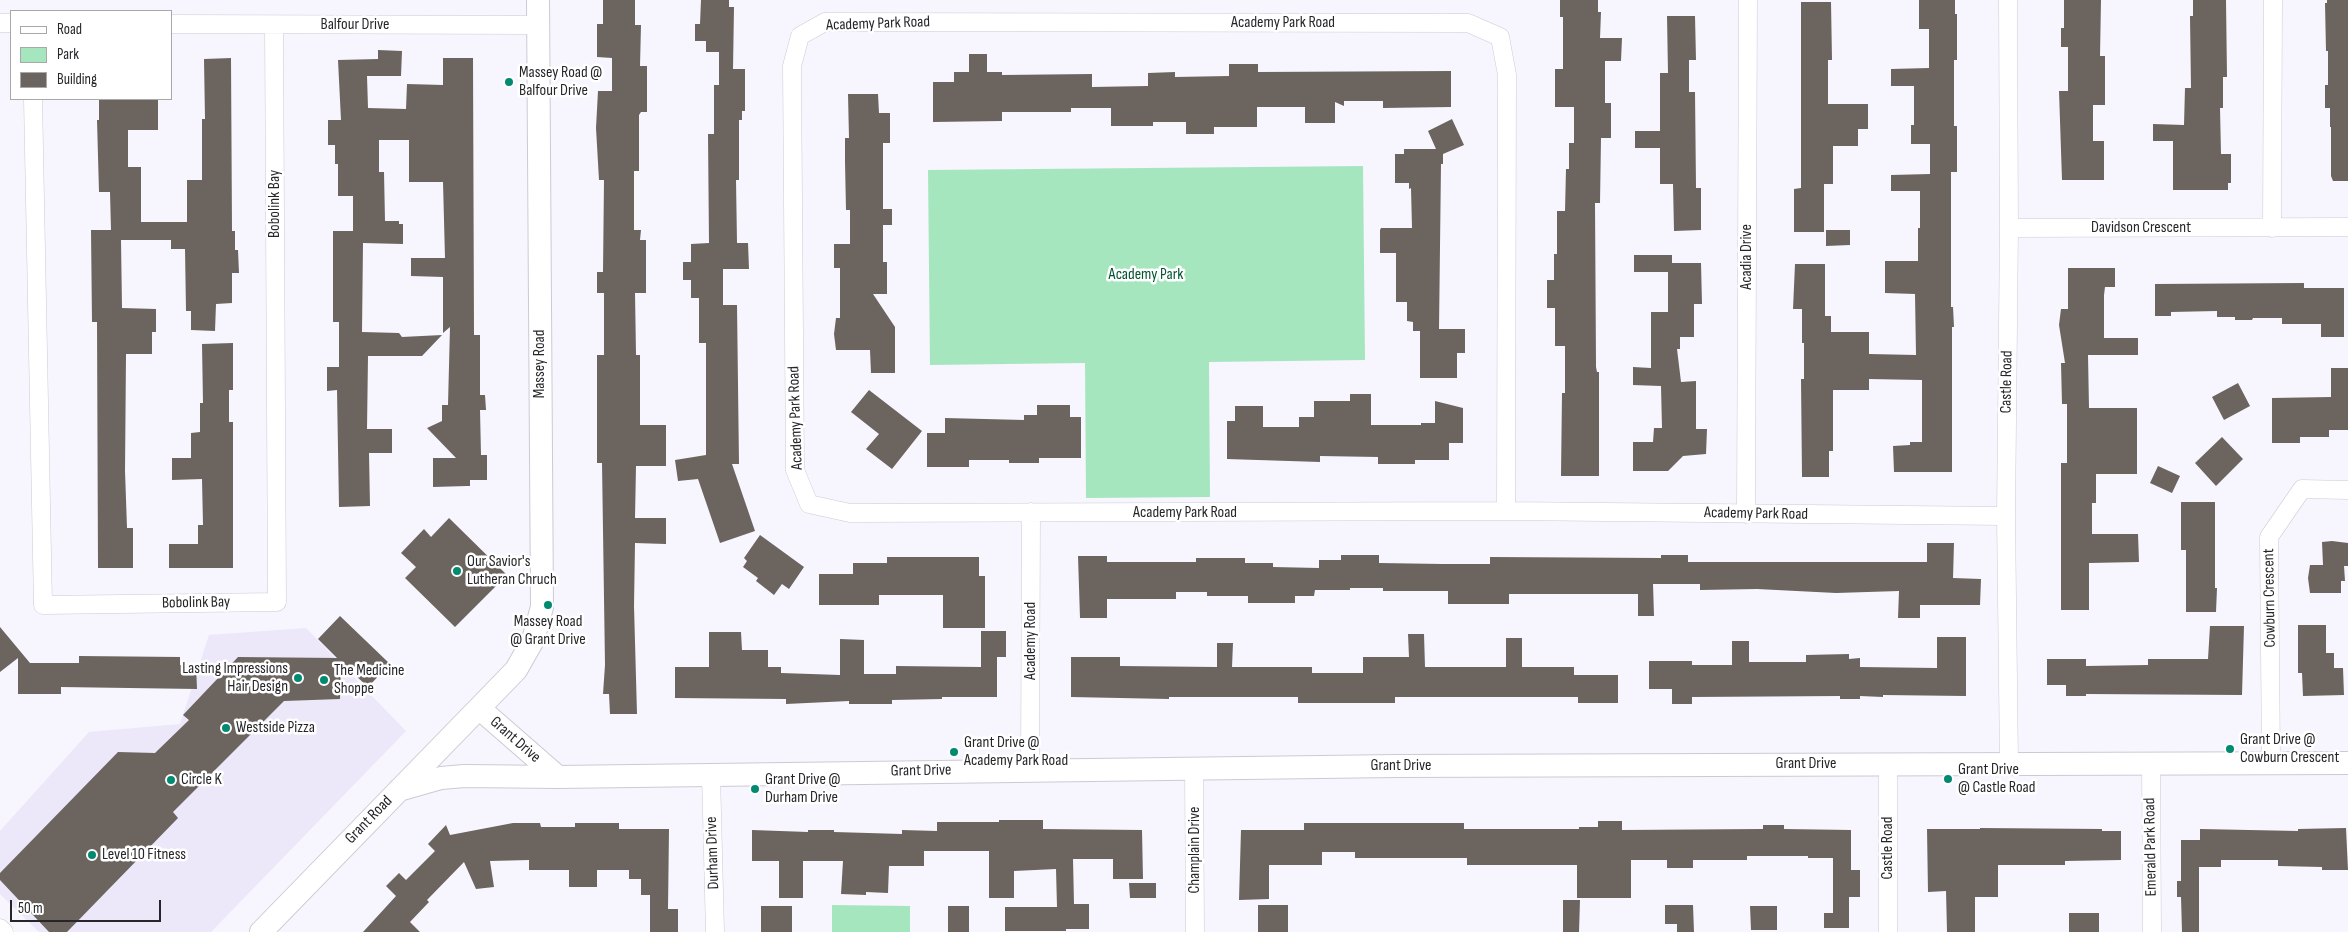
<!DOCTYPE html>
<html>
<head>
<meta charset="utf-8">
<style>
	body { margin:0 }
	#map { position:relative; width:2348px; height:932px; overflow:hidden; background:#f7f5fe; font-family:"Sofia Sans Condensed",sans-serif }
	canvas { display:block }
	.legend { position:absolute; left:10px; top:10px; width:162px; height:90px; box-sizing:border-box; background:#fff; border:1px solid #a8a8a9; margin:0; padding:6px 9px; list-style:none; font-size:15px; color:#262529 }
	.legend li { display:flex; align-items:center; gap:10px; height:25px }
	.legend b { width:25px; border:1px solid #a8a8a9 }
	.scale { position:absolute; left:10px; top:900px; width:151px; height:22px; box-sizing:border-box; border:2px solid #262529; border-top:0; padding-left:6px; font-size:15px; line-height:18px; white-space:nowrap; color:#262529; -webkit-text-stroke:4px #fff; paint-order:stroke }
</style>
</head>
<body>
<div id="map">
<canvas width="2348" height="932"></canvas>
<ul class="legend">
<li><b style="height:6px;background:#fff"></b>Road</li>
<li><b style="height:14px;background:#a6e6bf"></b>Park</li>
<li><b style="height:14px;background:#6c645e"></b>Building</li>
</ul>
<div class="scale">50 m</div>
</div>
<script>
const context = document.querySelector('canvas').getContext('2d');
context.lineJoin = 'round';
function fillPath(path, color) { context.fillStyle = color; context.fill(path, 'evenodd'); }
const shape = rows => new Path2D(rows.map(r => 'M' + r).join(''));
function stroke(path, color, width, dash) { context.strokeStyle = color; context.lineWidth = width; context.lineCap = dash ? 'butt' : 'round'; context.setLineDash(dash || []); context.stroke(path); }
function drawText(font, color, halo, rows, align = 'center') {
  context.font = font + ' "Sofia Sans Condensed",sans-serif'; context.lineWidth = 5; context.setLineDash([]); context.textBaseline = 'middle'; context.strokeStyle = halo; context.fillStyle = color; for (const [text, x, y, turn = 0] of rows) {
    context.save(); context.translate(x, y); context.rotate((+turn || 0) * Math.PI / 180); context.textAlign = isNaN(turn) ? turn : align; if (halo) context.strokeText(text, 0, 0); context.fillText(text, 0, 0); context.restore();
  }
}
fillPath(shape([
	[306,628,406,731,211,932,39,932,0,894,0,831,89,732,180,724,209,635]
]), '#ece7f9');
fillPath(shape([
	[1363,166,1365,360,1209,362,1210,497,1086,498,1085,363,930,365,928,170],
	[832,905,910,906,910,932,832,932]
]), '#a6e6bf');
fillPath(shape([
	[603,0,635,0,635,25,641,25,640,66,647,66,647,112,641,112,639,115,639,171,634,171,634,230,641,230,640,240,646,240,646,293,635,293,636,355,640,355,640,425,666,425,666,466,636,466,635,518,666,518,666,544,635,543,634,606,637,714,610,714,609,694,603,694,605,665,602,463,597,463,597,355,604,355,604,293,597,293,597,272,603,272,604,180,599,180,596,128,598,91,612,91,612,58,597,57,597,24,603,24],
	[701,0,729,0,729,7,734,7,733,69,745,69,745,111,742,111,742,120,739,120,739,180,736,180,737,243,748,243,749,269,723,269,723,305,737,305,739,464,732,464,755,531,720,543,698,479,678,481,675,460,706,455,706,343,699,343,699,298,691,298,691,280,683,280,683,262,691,262,691,244,709,243,708,134,714,134,714,85,719,85,719,52,706,52,706,41,695,41,695,24,700,24],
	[1560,0,1598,0,1598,12,1601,12,1600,38,1622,38,1621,61,1605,61,1605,103,1611,103,1611,138,1601,138,1600,203,1595,203,1596,367,1597,372,1599,372,1599,476,1561,476,1562,393,1565,393,1565,346,1555,346,1555,308,1547,308,1547,280,1554,280,1554,254,1557,254,1557,211,1565,211,1566,169,1569,169,1569,143,1574,143,1574,107,1555,107,1555,69,1563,69,1563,17,1560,17],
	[1919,0,1955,0,1955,14,1957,14,1957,60,1954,60,1954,126,1957,126,1957,172,1951,172,1951,307,1953,307,1954,327,1952,327,1952,472,1894,472,1893,446,1910,445,1910,442,1922,442,1922,380,1869,379,1869,390,1833,390,1833,451,1829,451,1829,477,1802,477,1801,379,1804,379,1804,343,1802,343,1802,309,1793,309,1795,264,1825,264,1825,316,1831,316,1831,332,1869,332,1869,354,1916,355,1915,294,1885,293,1885,261,1918,261,1918,228,1920,228,1920,191,1891,191,1891,175,1930,174,1930,144,1911,144,1911,125,1914,125,1914,86,1891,86,1891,69,1929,68,1929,29,1919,29],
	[2064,0,2101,0,2100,56,2105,56,2105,105,2093,105,2093,141,2104,141,2104,180,2062,180,2059,91,2068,91,2068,47,2061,47,2061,28,2064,28],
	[2193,0,2226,0,2227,77,2223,77,2223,108,2220,108,2221,154,2231,154,2231,183,2228,183,2228,190,2173,190,2173,141,2153,141,2153,124,2184,125,2185,88,2191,88,2190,16,2193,16],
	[2327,0,2348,0,2348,181,2333,181,2331,176,2331,127,2330,127,2330,108,2325,108,2325,85,2328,85,2328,51,2326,51,2325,3,2327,3],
	[1801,2,1831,2,1832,60,1828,60,1828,104,1868,104,1868,129,1858,129,1858,146,1833,146,1833,184,1824,184,1824,232,1794,232,1794,189,1801,188],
	[1667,16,1695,16,1696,60,1689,60,1689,92,1695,92,1696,188,1701,188,1701,230,1674,231,1673,184,1660,184,1660,148,1635,148,1635,131,1660,131,1660,73,1668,73],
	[378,50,402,51,401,76,367,76,368,108,406,109,407,84,443,85,443,58,473,58,474,335,480,335,480,395,485,395,486,410,480,410,481,455,487,455,487,480,470,480,470,486,467,486,433,487,433,458,456,458,427,428,442,421,442,405,448,405,450,327,443,333,443,277,411,276,411,258,445,258,443,182,409,182,409,140,379,140,379,172,384,172,385,221,399,221,399,224,403,224,403,244,363,243,362,332,399,333,402,337,442,335,422,356,368,356,367,429,392,429,392,453,369,453,370,506,339,507,337,390,327,391,327,367,339,367,339,322,333,322,333,231,353,231,353,196,338,196,338,164,335,164,335,145,328,145,328,120,341,120,338,60,378,59],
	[969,54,987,54,987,72,1002,72,1002,75,1092,74,1092,87,1148,86,1148,73,1175,72,1175,77,1229,76,1229,64,1258,64,1258,72,1451,71,1451,107,1383,108,1383,101,1344,101,1344,106,1335,102,1335,123,1305,123,1305,107,1257,107,1257,127,1214,127,1214,134,1186,134,1186,122,1153,122,1153,126,1111,126,1111,108,1071,108,1071,112,1002,112,1002,121,933,122,933,82,954,82,954,72,969,72],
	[231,58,232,231,235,231,235,250,238,250,239,273,232,273,232,303,216,304,215,331,191,330,191,311,186,311,185,249,171,249,171,240,121,240,122,308,156,309,156,332,152,332,152,354,126,354,125,471,127,528,133,528,133,568,98,568,97,322,92,322,91,230,111,230,110,192,99,192,97,120,99,120,99,99,158,99,158,130,128,130,128,167,141,167,141,222,187,222,187,180,202,180,202,119,205,119,204,59],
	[848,94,878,94,879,113,890,113,890,143,883,143,883,209,892,209,892,225,883,225,883,262,887,262,887,294,873,294,895,327,895,373,871,373,870,350,836,350,834,334,836,318,840,318,840,268,834,268,834,244,850,244,850,210,846,210,845,162,845,138,849,138],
	[1452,119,1464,145,1443,154,1443,164,1441,164,1439,329,1465,329,1465,353,1457,353,1457,378,1420,378,1420,331,1413,331,1413,322,1407,321,1407,302,1396,302,1396,253,1380,253,1380,230,1381,228,1412,228,1411,188,1409,189,1409,183,1395,183,1395,154,1404,154,1404,149,1436,149,1428,131],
	[1826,230,1850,230,1850,245,1826,246],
	[1634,255,1672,255,1672,263,1701,263,1702,304,1694,304,1694,337,1680,337,1680,349,1677,349,1681,382,1696,381,1696,429,1707,429,1706,454,1683,456,1668,471,1633,471,1633,442,1653,442,1654,428,1662,428,1661,386,1633,385,1633,367,1651,368,1651,312,1668,312,1668,272,1634,272],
	[2068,268,2115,268,2115,287,2105,287,2104,295,2104,338,2138,338,2138,355,2088,355,2089,408,2137,408,2137,474,2096,474,2096,503,2092,503,2092,534,2138,534,2139,562,2089,563,2089,610,2061,610,2061,463,2067,463,2067,404,2062,404,2061,363,2065,363,2059,325,2061,309,2068,309],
	[2304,283,2304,288,2344,288,2344,337,2321,337,2321,324,2282,324,2282,318,2253,318,2252,320,2235,320,2235,317,2217,317,2217,311,2171,312,2171,316,2155,316,2155,284],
	[233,343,233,390,229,390,229,422,233,422,233,568,169,568,169,544,198,544,198,525,203,525,202,479,172,480,172,458,191,458,191,433,200,432,200,403,203,403,202,344],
	[2331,368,2348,368,2348,430,2329,430,2329,437,2300,437,2300,443,2272,443,2272,398,2331,397],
	[2238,383,2250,406,2224,420,2212,397],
	[869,390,922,431,892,469,866,449,879,434,851,412],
	[1350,394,1371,394,1371,425,1421,425,1421,423,1435,423,1435,401,1463,408,1463,443,1449,443,1449,460,1415,460,1415,464,1378,464,1378,457,1320,456,1320,462,1227,459,1227,421,1235,421,1235,406,1263,406,1263,427,1299,427,1299,417,1314,417,1314,401,1350,401],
	[1037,405,1070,405,1070,417,1081,417,1081,458,1039,458,1039,463,1009,463,1009,460,969,460,969,467,927,467,927,433,945,433,945,418,1024,420,1024,415,1037,415],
	[2222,437,2243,459,2216,486,2195,463],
	[2158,466,2180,476,2172,493,2150,483],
	[2181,502,2215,502,2215,588,2217,588,2216,612,2186,612,2186,550,2181,550],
	[449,518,507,575,455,627,405,578,416,567,401,553,424,529,431,537],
	[760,535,804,567,789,589,782,584,774,595,756,581,758,578,743,567,747,561,744,558],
	[2332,541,2348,543,2348,566,2344,566,2345,581,2341,581,2341,593,2310,593,2308,578,2310,565,2323,565,2322,542],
	[1927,543,1954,543,1953,578,1981,579,1980,605,1920,605,1920,618,1898,618,1899,591,1836,593,1757,589,1700,590,1700,584,1653,584,1654,616,1638,616,1638,594,1509,594,1509,604,1448,604,1448,591,1383,591,1383,588,1350,588,1350,590,1315,590,1314,596,1295,596,1295,603,1248,603,1248,596,1207,596,1207,592,1176,592,1176,599,1107,599,1107,618,1080,618,1078,556,1107,556,1107,562,1196,562,1196,558,1245,558,1245,563,1273,563,1273,567,1319,568,1319,560,1341,560,1341,555,1379,555,1379,563,1442,564,1490,564,1490,557,1661,558,1661,555,1688,555,1688,562,1927,562],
	[887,557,979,557,979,576,985,576,985,628,943,628,943,595,879,595,879,605,819,605,819,574,853,574,853,563,887,563],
	[340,616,390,664,368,687,341,662,340,699,284,701,173,812,178,818,67,932,49,932,0,880,0,873,118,752,155,753,189,720,183,715,238,657,337,658,318,639],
	[2298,625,2326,625,2326,653,2334,653,2334,668,2343,668,2344,695,2303,696,2302,673,2298,673],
	[2210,626,2244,626,2242,695,2086,694,2086,696,2066,696,2066,685,2047,685,2047,659,2086,659,2086,666,2148,665,2148,659,2208,659],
	[0,627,30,663,79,663,79,656,180,657,180,665,196,664,197,689,61,687,61,694,18,694,18,658,0,672],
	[981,631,1006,631,1006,657,997,657,997,697,942,697,942,699,892,700,892,704,849,704,849,701,786,704,786,699,675,698,675,667,709,667,709,632,741,632,742,650,768,650,768,667,781,667,781,673,840,675,840,639,864,640,864,674,896,674,896,666,981,667],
	[1408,634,1424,634,1425,667,1506,667,1506,638,1522,638,1522,667,1574,667,1574,675,1618,675,1618,703,1578,703,1578,697,1395,697,1395,703,1298,703,1298,697,1169,697,1169,699,1071,697,1071,657,1120,657,1120,666,1217,667,1217,643,1233,643,1232,667,1312,667,1312,673,1363,673,1363,657,1409,657],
	[1937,637,1966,637,1966,696,1883,695,1883,697,1860,696,1860,699,1840,699,1840,696,1692,697,1692,704,1672,704,1672,689,1649,689,1649,661,1692,661,1692,665,1732,665,1732,641,1749,641,1749,662,1806,662,1806,655,1849,654,1849,659,1860,658,1860,667,1937,668],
	[999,820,1043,820,1043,829,1142,830,1143,879,1113,879,1113,859,1073,859,1074,904,1089,904,1089,929,1066,929,1066,931,1005,931,1005,907,1057,907,1056,869,1014,871,1014,898,989,898,989,851,924,851,924,866,889,866,888,893,866,892,866,895,841,894,843,861,803,861,803,898,779,898,779,861,752,861,752,830,808,832,808,830,834,830,834,832,902,834,902,830,937,831,937,822,999,822],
	[1598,821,1622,821,1622,830,1763,829,1763,825,1784,825,1784,829,1851,830,1851,870,1860,870,1860,897,1849,897,1849,928,1824,928,1824,913,1833,913,1833,858,1808,858,1808,856,1747,856,1747,860,1693,860,1693,868,1667,868,1667,860,1631,860,1631,898,1577,898,1577,865,1467,865,1467,858,1355,858,1355,852,1322,852,1322,865,1269,865,1269,899,1239,900,1241,830,1304,830,1304,823,1464,823,1464,829,1579,829,1579,827,1598,827],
	[513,823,540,823,541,827,575,827,575,823,619,823,619,829,669,829,668,909,678,909,678,932,650,932,650,895,641,895,641,879,629,879,629,870,597,870,597,887,569,887,569,870,529,870,529,860,490,861,494,887,476,889,464,862,427,900,429,902,410,922,420,932,363,932,396,896,386,886,399,873,406,880,435,851,428,844,446,825,450,835],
	[1980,828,2102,829,2102,831,2121,831,2121,860,2065,861,2065,865,1998,865,1998,897,1975,897,1975,932,1947,932,1946,891,1928,892,1927,829,1980,829],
	[2346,828,2348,870,2322,870,2322,867,2278,866,2278,860,2221,860,2221,867,2199,867,2199,932,2182,932,2181,897,2177,897,2177,881,2181,881,2181,840,2200,840,2200,829,2298,831,2298,829],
	[1129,883,1156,883,1156,898,1130,898],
	[1563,900,1580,900,1579,932,1563,932],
	[1258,905,1288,905,1288,932,1258,932],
	[1665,905,1693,905,1694,932,1677,932,1677,924,1665,924],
	[761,906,792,906,792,932,761,932],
	[948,906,969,906,969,932,948,932],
	[1750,906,1777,906,1777,930,1751,930],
	[2069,913,2099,913,2099,932,2069,932]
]), '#6c645e');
const minor = shape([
	[2008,0,2009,228,2006,516,2009,764],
	[825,22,1468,23,1500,37,1507,75,1506,511,850,513,809,504,795,470,792,66,800,36,825,22],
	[0,23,11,23],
	[171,24,538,25],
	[33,99,43,605,277,602,274,25],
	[2009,228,2348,227],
	[2272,228,2273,0],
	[1506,511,2006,516],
	[1746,514,1748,0],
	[2151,763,2152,932],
	[2271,763,2269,537,2302,489,2348,490],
	[1888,764,1888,932],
	[1194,767,1195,932],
	[1030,769,1031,512],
	[711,774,715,932],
	[0,928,4,932]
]);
const tertiary = shape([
	[480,709,558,777],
	[399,790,441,778,464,776,558,777,1396,766,2348,763],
	[261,932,516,670,533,640,542,607,538,0]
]);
stroke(minor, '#cdcad5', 19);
stroke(tertiary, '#cdcad5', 24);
stroke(minor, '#fff', 18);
stroke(tertiary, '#fff', 22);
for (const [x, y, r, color] of [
	[509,82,5,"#028a70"],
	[457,571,5,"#028a70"],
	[548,605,5,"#028a70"],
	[298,678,5,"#028a70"],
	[324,680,5,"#028a70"],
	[226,728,5,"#028a70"],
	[2230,749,5,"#028a70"],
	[954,752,5,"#028a70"],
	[1948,779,5,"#028a70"],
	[171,780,5,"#028a70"],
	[755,789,5,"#028a70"],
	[92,855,5,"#028a70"]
]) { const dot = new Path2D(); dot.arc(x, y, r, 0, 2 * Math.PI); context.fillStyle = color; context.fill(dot); stroke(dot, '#fff', 2); }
drawText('16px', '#262529', '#fff', [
	["Academy Park Road",1283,23],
	["Academy Park Road",878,24,-2],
	["Balfour Drive",355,25],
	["Bobolink Bay",275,204,-90],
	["Davidson Crescent",2141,228],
	["Acadia Drive",1747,257,-90],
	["Massey Road",540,364,-90],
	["Castle Road",2007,382,-89],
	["Academy Park Road",796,418,-92],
	["Academy Park Road",1185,513],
	["Academy Park Road",1756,514,1],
	["Cowburn Crescent",2270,598,-91],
	["Bobolink Bay",196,603,-1],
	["Academy Road",1031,641,-90],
	["Grant Drive",515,740,41],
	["Grant Drive",1806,764],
	["Grant Drive",1401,766],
	["Grant Drive",921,771,-1],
	["Grant Road",369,820,-46],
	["Emerald Park Road",2151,847,-91],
	["Castle Road",1888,848,-90],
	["Champlain Drive",1195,850,-90],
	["Durham Drive",713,853,-92]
]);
drawText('16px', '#262529', '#fff', [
	["Massey Road @",519,73],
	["Balfour Drive",519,91],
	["Our Savior's",467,562],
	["Lutheran Chruch",467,580],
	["Massey Road",548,622,"center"],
	["@ Grant Drive",548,640,"center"],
	["Lasting Impressions",288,669,"right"],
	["Hair Design",288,687,"right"],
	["The Medicine",334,671],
	["Shoppe",334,689],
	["Westside Pizza",236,728],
	["Grant Drive @",2240,740],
	["Cowburn Crescent",2240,758],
	["Grant Drive @",964,743],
	["Academy Park Road",964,761],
	["Grant Drive",1958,770],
	["@ Castle Road",1958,788],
	["Circle K",181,780],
	["Grant Drive @",765,780],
	["Durham Drive",765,798],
	["Level 10 Fitness",102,855]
], 'left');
drawText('16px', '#045331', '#fff', [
	["Academy Park",1146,275]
]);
</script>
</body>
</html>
